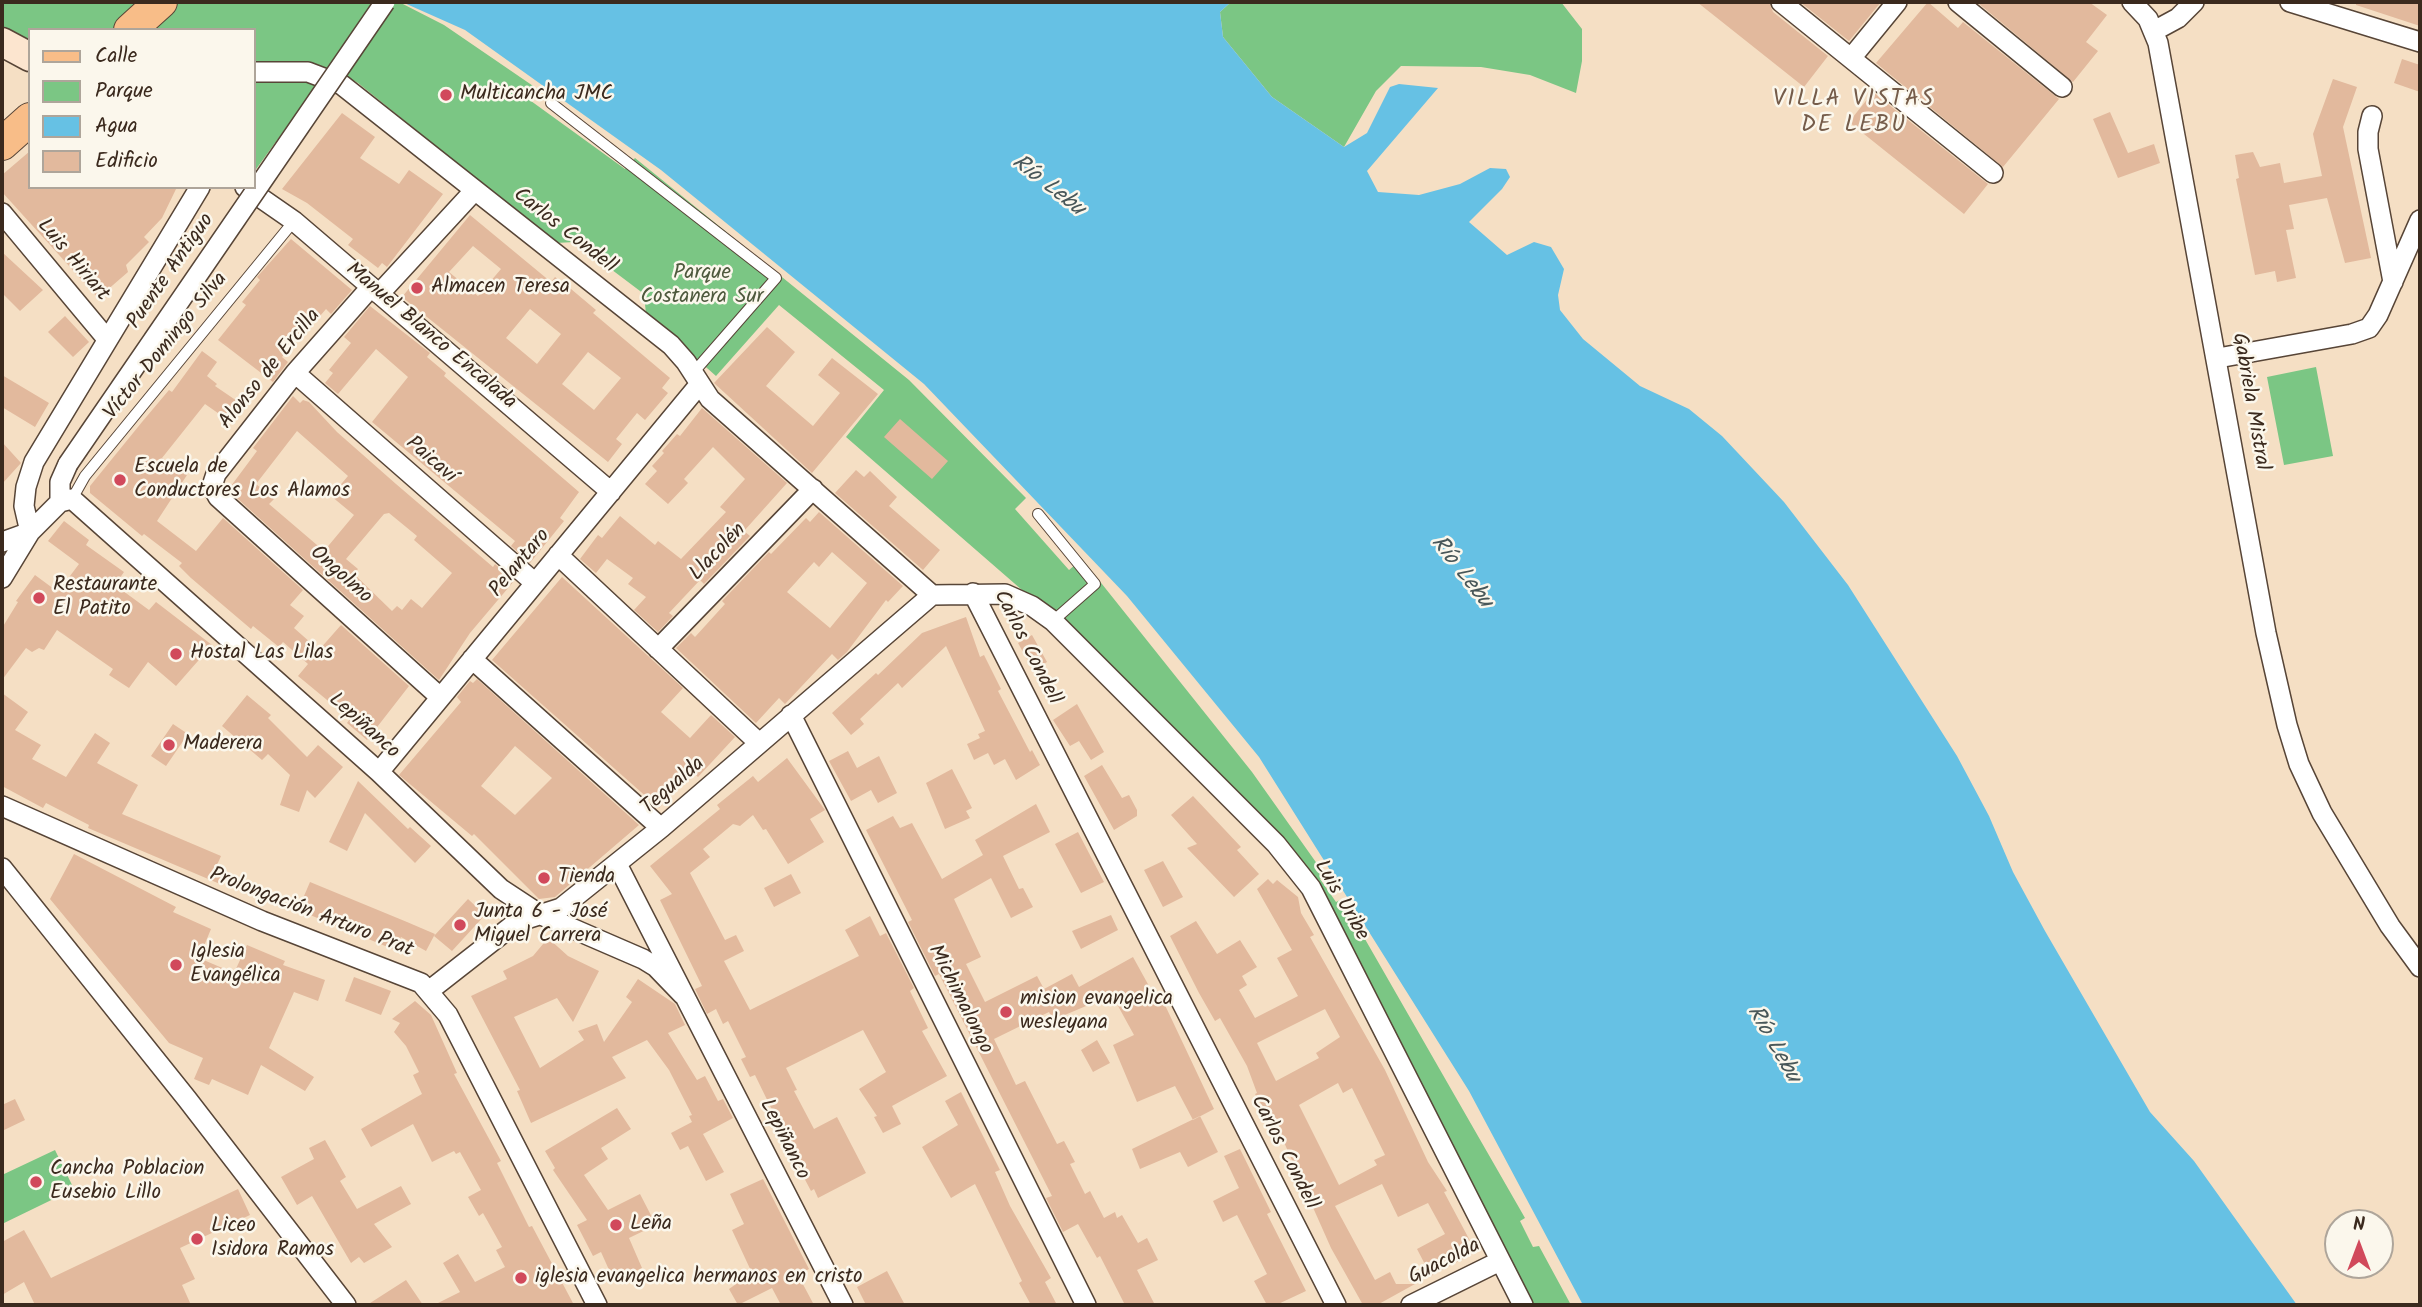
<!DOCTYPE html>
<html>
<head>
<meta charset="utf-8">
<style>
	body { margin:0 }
	#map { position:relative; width:2422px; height:1307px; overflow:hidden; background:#f5dfc4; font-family:Kalam,sans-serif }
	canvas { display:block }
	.frame { position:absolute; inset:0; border:4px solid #3b2a1e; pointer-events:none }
	.legend { position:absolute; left:28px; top:28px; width:228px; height:161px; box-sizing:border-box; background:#fbf7ec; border:2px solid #aea59a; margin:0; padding:9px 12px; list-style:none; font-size:21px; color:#3b2a1e }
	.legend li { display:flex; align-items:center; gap:14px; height:35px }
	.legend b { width:35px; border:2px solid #aea59a }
	.north { position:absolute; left:2324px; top:1209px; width:70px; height:70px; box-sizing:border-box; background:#fbf7ec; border:2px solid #aea59a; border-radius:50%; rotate:0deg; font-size:19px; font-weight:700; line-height:28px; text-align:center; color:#3b2a1e }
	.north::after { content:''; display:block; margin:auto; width:24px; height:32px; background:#d1495b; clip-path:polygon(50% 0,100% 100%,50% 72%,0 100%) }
</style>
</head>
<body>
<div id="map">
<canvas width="2422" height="1307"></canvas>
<div class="frame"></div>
<ul class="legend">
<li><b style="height:9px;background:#f8bd88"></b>Calle</li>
<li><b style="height:19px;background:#7bc684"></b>Parque</li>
<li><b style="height:19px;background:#66c1e4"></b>Agua</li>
<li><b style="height:19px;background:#e2b99d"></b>Edificio</li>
</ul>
<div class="north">N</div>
</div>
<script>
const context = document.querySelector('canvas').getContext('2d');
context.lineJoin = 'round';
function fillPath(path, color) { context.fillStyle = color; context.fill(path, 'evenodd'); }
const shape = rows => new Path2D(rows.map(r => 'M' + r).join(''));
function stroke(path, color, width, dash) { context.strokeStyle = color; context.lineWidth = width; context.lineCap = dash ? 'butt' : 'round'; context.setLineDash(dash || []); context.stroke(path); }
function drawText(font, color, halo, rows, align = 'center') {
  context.font = font + ' Kalam,sans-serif'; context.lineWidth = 5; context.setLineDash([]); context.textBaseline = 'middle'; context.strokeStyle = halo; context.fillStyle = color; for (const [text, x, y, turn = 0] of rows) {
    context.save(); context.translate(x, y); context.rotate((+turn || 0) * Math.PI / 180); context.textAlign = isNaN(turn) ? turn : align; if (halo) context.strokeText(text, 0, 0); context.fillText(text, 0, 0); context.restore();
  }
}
fillPath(shape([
	[2,2,399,2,444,25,539,90,531,101,625,169,635,158,909,380,1026,498,1015,509,1069,570,1082,559,1252,772,1325,875,1320,879,1336,902,1342,899,1525,1218,1520,1221,1533,1247,1539,1246,1571,1305,1532,1305,1316,888,1091,650,846,437,884,390,779,305,716,376,646,314,644,294,575,242,555,243,358,83,330,67,254,172,254,30,30,30,30,44,2,28],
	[1231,2,1561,2,1582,29,1582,61,1576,93,1530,75,1481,67,1401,66,1376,91,1344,147,1272,97,1223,37,1220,12],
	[2316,367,2333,456,2284,465,2267,377],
	[55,1150,74,1189,2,1224,2,1175]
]), '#7bc684');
fillPath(shape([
	[402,2,1231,2,1220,12,1223,37,1272,97,1344,147,1367,133,1390,87,1399,84,1438,88,1367,171,1378,192,1419,195,1460,184,1490,168,1506,169,1510,177,1502,189,1469,222,1507,255,1534,242,1551,247,1564,269,1558,295,1560,310,1583,339,1640,386,1689,409,1722,436,1784,502,1848,585,1957,756,1989,816,2013,872,2045,931,2150,1112,2194,1161,2297,1305,1583,1305,1469,1091,1259,757,1127,596,924,384,661,170,465,30]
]), '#66c1e4');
fillPath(shape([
	[1697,2,1769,2,1773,12,1828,56,1804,87],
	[1800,2,1881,2,1849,41],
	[1928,2,1958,28,1963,22,2059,99,2003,167,1876,63],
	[2089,2,2107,15,2086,42,2098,51,2073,82,1978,3],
	[2356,2,2420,2,2420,26,2356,5],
	[2402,59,2420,65,2420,92,2394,83],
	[2333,79,2357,87,2343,127,2371,258,2345,263,2327,198,2289,205,2294,229,2286,230,2296,278,2277,282,2275,271,2255,275,2236,179,2239,178,2235,155,2253,152,2260,167,2280,163,2284,183,2322,176,2313,134],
	[1873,92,1988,184,1964,214,1849,122],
	[2110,112,2128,153,2154,144,2160,163,2118,178,2093,119],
	[342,113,375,137,360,158,399,184,409,170,443,194,387,267,382,263,378,268,348,245,353,239,307,203,282,189],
	[30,151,30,187,177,187,162,218,144,237,149,242,126,265,128,272,98,298,2,192,2,175],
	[470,215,551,282,555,277,571,289,596,310,593,313,670,378,662,388,668,393,645,420,637,413,616,439,622,444,608,462,402,297],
	[473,246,501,269,478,296,449,272],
	[530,309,561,334,537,364,506,338],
	[588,352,621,378,594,410,562,384],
	[291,239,352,290,331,314,326,309,314,323,311,320,282,357,288,362,273,382,218,340,246,305,242,302,260,280,257,277],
	[2,252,43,290,20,311,2,293],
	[370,306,430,353,427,357,446,373,444,376,579,492,560,518,564,521,530,563,511,546,515,541,372,422,408,377,376,349,338,394,325,383,333,373,329,370,351,343,344,337],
	[65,316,89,342,73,357,48,332],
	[767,327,795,352,766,386,813,426,840,393,818,375,832,358,878,394,812,473,714,383],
	[202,351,217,362,207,376,217,384,215,386,237,401,225,418,205,404,162,458,187,475,157,521,196,551,223,518,303,590,290,605,304,616,294,628,319,650,341,625,409,686,367,740,347,723,350,719,298,676,308,664,283,642,279,647,253,626,251,629,191,578,179,566,182,563,144,534,142,536,90,493,90,486,142,422,169,390,172,392],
	[2,375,49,403,35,427,2,407],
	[293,396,300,403,303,400,309,402,337,432,396,484,493,567,495,564,514,581,470,633,439,680,228,490,257,451,253,448],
	[297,431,348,476,331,496,354,515,324,551,269,504,274,499,256,484],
	[389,513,417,536,414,540,452,573,422,608,411,599,402,610,397,606,392,611,354,574,358,569,346,559,384,514],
	[702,408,787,483,744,531,750,536,704,584,700,580,669,613,673,616,658,632,634,610,646,597,628,584,633,578,607,559,596,573,580,559,598,535,602,538,620,516,655,545,658,541,681,559,726,512,720,507,745,479,713,447,684,479,688,483,668,504,645,484,657,471,652,466,664,453,662,451,677,434,680,436],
	[900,419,948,461,932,479,884,437],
	[2,442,21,463,2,484],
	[856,470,864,477,870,471,897,497,889,506,940,550,923,570,835,493],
	[819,512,903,586,888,602,886,600,847,652,838,660,832,654,785,704,779,698,756,723,676,648,691,633,695,637,725,604,722,601,769,552,771,554,806,518,810,522],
	[832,552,867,583,830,628,787,592,814,562,819,567],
	[64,521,89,540,86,545,124,572,115,585,149,610,156,602,212,645,176,686,148,662,129,688,109,675,113,669,57,630,44,650,39,648,32,652,26,648,2,680,2,628,18,602,16,601,35,575,58,592,79,564,48,541],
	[562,577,683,688,661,712,690,738,711,715,735,737,698,777,693,772,659,808,492,660],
	[966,617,980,657,984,655,1001,689,998,691,1030,752,1032,750,1040,765,1016,780,1005,759,994,765,988,753,974,760,967,744,980,738,978,734,985,731,946,646,902,688,898,683,860,719,864,724,851,735,832,713,876,673,878,675,922,633],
	[1032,635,1047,662,1033,670,1018,643],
	[477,679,639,825,555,897,539,899,474,834,472,836,399,775,461,702,457,697,470,681,473,683],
	[515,746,552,778,515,815,481,786],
	[2,693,28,712,15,730,41,745,32,759,66,777,95,733,110,743,97,763,138,785,122,814,221,856,217,865,226,869,220,884,88,828,89,825,46,803,43,808,2,786],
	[247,695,271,715,268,718,307,757,318,745,343,767,315,798,307,790,299,812,280,805,290,775,268,754,262,760,222,726],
	[1077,704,1104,752,1091,760,1079,741,1070,746,1053,720],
	[173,724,188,734,166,766,151,756],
	[848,751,857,768,879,756,897,793,878,803,871,790,851,801,829,761],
	[787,758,825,810,810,819,824,842,788,864,766,829,763,830,753,815,740,826,733,824,703,849,710,857,690,873,725,940,736,935,744,951,724,961,750,1010,859,956,845,930,870,916,880,936,886,933,914,988,910,991,928,1028,922,1031,947,1076,892,1106,901,1124,883,1133,874,1117,877,1116,859,1089,886,1072,863,1030,786,1068,797,1090,794,1091,814,1129,837,1117,866,1173,818,1198,814,1189,811,1191,771,1115,774,1114,755,1075,750,1077,741,1059,746,1057,728,1021,723,1024,716,1009,707,1014,695,989,702,986,660,900,672,894,650,866,720,809,717,805,753,776,758,782],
	[1102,765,1122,798,1129,795,1137,810,1137,816,1114,830,1084,776],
	[952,769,972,808,966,811,970,818,945,829,926,783],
	[358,781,408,829,410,827,431,846,415,863,365,813,347,851,329,842],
	[1193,796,1241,847,1237,850,1259,874,1234,897,1187,848,1197,844,1171,815],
	[1036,804,1050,832,1003,856,1019,889,1023,888,1033,907,1011,918,991,878,954,899,981,957,966,964,985,1002,1037,976,1044,989,1072,974,1079,987,1133,957,1160,1006,1164,1003,1214,1109,1193,1120,1175,1086,1137,1102,1113,1045,1134,1035,1112,995,1053,1020,1049,1012,994,1039,1016,1085,1025,1081,1057,1144,1064,1141,1075,1162,1070,1164,1085,1194,1090,1191,1104,1218,1115,1212,1117,1218,1122,1215,1138,1243,1147,1238,1158,1260,1137,1270,1155,1305,1125,1305,1100,1256,1097,1258,1078,1224,1063,1232,1046,1198,1052,1196,939,974,935,976,908,922,912,920,866,830,893,816,900,828,912,823,942,879,983,855,975,840],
	[1078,832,1104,882,1081,893,1055,844],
	[74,854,176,907,173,912,211,929,199,958,234,973,247,945,285,961,283,965,325,980,318,1001,294,992,269,1048,314,1077,305,1091,261,1065,248,1095,212,1079,209,1085,194,1079,203,1058,169,1043,50,899],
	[1163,861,1183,897,1163,907,1144,870],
	[791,874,801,893,774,907,764,888],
	[1268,879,1273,884,1277,880,1298,897,1301,913,1314,935,1310,937,1385,1070,1428,1162,1447,1191,1444,1192,1476,1252,1431,1276,1417,1249,1445,1234,1428,1203,1398,1217,1382,1184,1335,1206,1375,1280,1390,1272,1396,1284,1415,1284,1377,1305,1363,1305,1331,1248,1283,1140,1255,1094,1257,1093,1247,1066,1220,1018,1215,1021,1199,993,1170,936,1196,921,1217,954,1240,940,1257,967,1242,976,1247,985,1239,990,1255,1018,1298,996,1277,958,1292,950,1257,889],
	[1325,1009,1340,1037,1316,1053,1319,1058,1276,1081,1257,1043],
	[1338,1083,1343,1093,1352,1088,1385,1155,1374,1160,1377,1165,1339,1185,1299,1105],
	[310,882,407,922,435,934,426,951,401,937,395,950,298,910],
	[468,899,485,915,452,951,434,936],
	[1111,915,1118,930,1081,949,1072,931],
	[548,938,568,956,599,971,573,1022,557,998,514,1017,540,1068,584,1040,578,1031,597,1024,604,1042,632,1002,626,997,638,979,675,1004,685,1025,668,1033,697,1080,705,1076,718,1101,723,1099,733,1118,703,1134,724,1172,706,1181,688,1146,680,1150,671,1133,692,1122,689,1116,692,1115,669,1070,647,1040,612,1057,626,1078,531,1123,517,1091,520,1090,471,996,507,979,503,971,533,956],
	[354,977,391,991,381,1015,345,1001],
	[415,1001,431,1015,457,1073,454,1074,501,1161,497,1163,529,1227,532,1226,574,1305,434,1305,460,1292,443,1263,458,1254,475,1282,505,1267,496,1250,502,1247,483,1213,479,1216,468,1197,481,1190,460,1152,456,1154,454,1151,432,1162,413,1124,371,1147,361,1129,422,1094,413,1075,419,1072,406,1046,394,1032,400,1023,392,1019],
	[1097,1040,1110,1063,1093,1072,1081,1050],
	[961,1092,1000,1170,995,1172,1010,1206,1051,1278,1045,1282,1057,1305,1031,1305,1019,1283,1022,1281,975,1184,951,1198,922,1147,958,1125,945,1101],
	[15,1099,25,1120,2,1131,2,1105],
	[617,1108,631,1129,601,1148,608,1159,584,1175,608,1210,640,1194,656,1225,629,1238,642,1268,614,1281,601,1252,593,1256,577,1225,587,1220,553,1170,555,1168,545,1151],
	[1200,1116,1218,1152,1188,1167,1180,1152,1140,1169,1132,1149],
	[325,1140,346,1177,340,1181,357,1209,401,1186,411,1204,374,1224,392,1247,364,1263,359,1257,351,1263,312,1196,297,1205,281,1177,314,1159,309,1148],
	[1240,1149,1271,1212,1267,1214,1306,1291,1276,1305,1267,1305,1254,1281,1267,1274,1237,1215,1223,1222,1213,1201,1239,1188,1224,1156],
	[763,1179,809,1269,798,1275,814,1305,781,1305,772,1288,738,1305,729,1289,752,1273,732,1230,744,1224,730,1194],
	[238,1189,250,1215,180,1248,195,1279,182,1285,191,1305,35,1305,24,1282,2,1295,2,1242,24,1230,51,1278],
	[887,1271,905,1305,866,1305,857,1287],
	[406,1280,423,1305,367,1305]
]), '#e2b99d');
const lane = shape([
	[551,103,776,278,693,373],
	[72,499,85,476,294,221],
	[1038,514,1095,584,1053,621]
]);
const street = shape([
	[1781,2,1993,173],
	[1958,2,2062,87],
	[2132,2,2148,19,2158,43,2266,633,2287,725,2299,764,2322,813,2390,926,2420,967],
	[2290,2,2420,42],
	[2154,31,2178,18,2194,2],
	[1852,57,1897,2],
	[254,72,308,72,342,85,671,345,686,362,710,399,932,595,1005,594,1032,606,1053,621,1276,844,1311,888,1523,1305],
	[2372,116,2368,132,2368,149,2393,282],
	[245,187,294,221,611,492],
	[2,213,107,339],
	[371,287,295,373,216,474,212,486,218,497,440,697],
	[379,294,475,190],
	[2218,358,2352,334,2369,328,2378,315,2420,220],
	[295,373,535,583],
	[60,502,60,482,68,464],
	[30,532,24,506,26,487,34,462,200,187],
	[2,542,30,532],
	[558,555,759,743],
	[2,578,30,532,60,502,72,499,379,772,501,889,539,914,643,959,656,967,683,995],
	[973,593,1336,1305],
	[658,649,813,489],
	[472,659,661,828],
	[791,715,1086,1305],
	[379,772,699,385],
	[2,806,262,921,421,983,448,1015,597,1305],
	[617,864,843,1305],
	[2,868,187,1099,346,1305],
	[430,990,517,922,561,908,661,828,932,595],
	[1411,1305,1500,1261]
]);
const secondary = shape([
	[2,42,30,57]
]);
const primary = shape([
	[130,30,161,2],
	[2,144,30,119]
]);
stroke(lane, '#574537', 12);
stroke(street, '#574537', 22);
stroke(secondary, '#574537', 31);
stroke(primary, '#574537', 34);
stroke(lane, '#fff', 10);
stroke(street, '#fff', 19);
stroke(secondary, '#fce5cf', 28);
stroke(primary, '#f8bd88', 32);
const streetBridge = shape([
	[68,464,385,2]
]);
stroke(streetBridge, '#574537', 22, []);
stroke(streetBridge, '#fff', 19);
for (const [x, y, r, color] of [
	[446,95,7,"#d1495b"],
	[417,288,7,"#d1495b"],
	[120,480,7,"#d1495b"],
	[39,598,7,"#d1495b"],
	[176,654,7,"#d1495b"],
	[169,745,7,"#d1495b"],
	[544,878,7,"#d1495b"],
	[460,925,7,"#d1495b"],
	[176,965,7,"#d1495b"],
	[1006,1012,7,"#d1495b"],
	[36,1182,7,"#d1495b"],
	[616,1225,7,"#d1495b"],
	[197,1239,7,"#d1495b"],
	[521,1278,7,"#d1495b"]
]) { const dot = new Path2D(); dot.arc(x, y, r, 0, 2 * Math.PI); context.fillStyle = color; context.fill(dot); stroke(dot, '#fbf7ec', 2.5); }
drawText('21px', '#3b2a1e', '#fbf7ec', [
	["Multicancha JMC",460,95],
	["Almacen Teresa",431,288],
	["Escuela de",134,468],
	["Conductores Los Alamos",134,492],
	["Restaurante",53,586],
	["El Patito",53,610],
	["Hostal Las Lilas",190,654],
	["Maderera",183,745],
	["Tienda",558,878],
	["Junta 6 - José",474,913],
	["Miguel Carrera",474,937],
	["Iglesia",190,953],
	["Evangélica",190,977],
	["mision evangelica",1020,1000],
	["wesleyana",1020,1024],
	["Cancha Poblacion",50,1170],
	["Eusebio Lillo",50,1194],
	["Leña",630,1225],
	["Liceo",211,1227],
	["Isidora Ramos",211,1251],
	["iglesia evangelica hermanos en cristo",535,1278]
], 'left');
drawText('21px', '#3b2a1e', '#fbf7ec', [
	["Carlos Condell",564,232,38],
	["Luis Hiriart",72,261,50],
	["Puente Antiguo",172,272,-55],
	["Manuel Blanco Encalada",430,337,40],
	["Víctor Domingo Silva",167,347,-51],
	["Alonso de Ercilla",271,370,-51],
	["Gabriela Mistral",2249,402,80],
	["Paicaví",430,461,41],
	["Llacolén",719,553,-46],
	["Pelantaro",521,564,-50],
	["Ongolmo",340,576,42],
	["Carlos Condell",1026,648,63],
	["Lepiñanco",363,727,42],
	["Tegualda",674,787,-41],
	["Luis Uribe",1340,901,60],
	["Prolongación Arturo Prat",311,914,21],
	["Michimalongo",959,1000,63],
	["Lepiñanco",783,1140,63],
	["Carlos Condell",1283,1153,63],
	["Guacolda",1445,1263,-27]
]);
drawText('21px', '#4e593d', '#fbf7ec', [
	["Parque",702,274],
	["Costanera Sur",702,298]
]);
context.letterSpacing = '2px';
drawText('23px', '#755c4a', '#fbf7ec', [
	["VILLA VISTAS",1854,101],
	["DE LEBU",1854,127]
]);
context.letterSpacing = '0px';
drawText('italic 23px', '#485759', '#fbf7ec', [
	["Río Lebu",1047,187,38],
	["Río Lebu",1460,573,52],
	["Río Lebu",1772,1045,60]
]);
</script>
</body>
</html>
